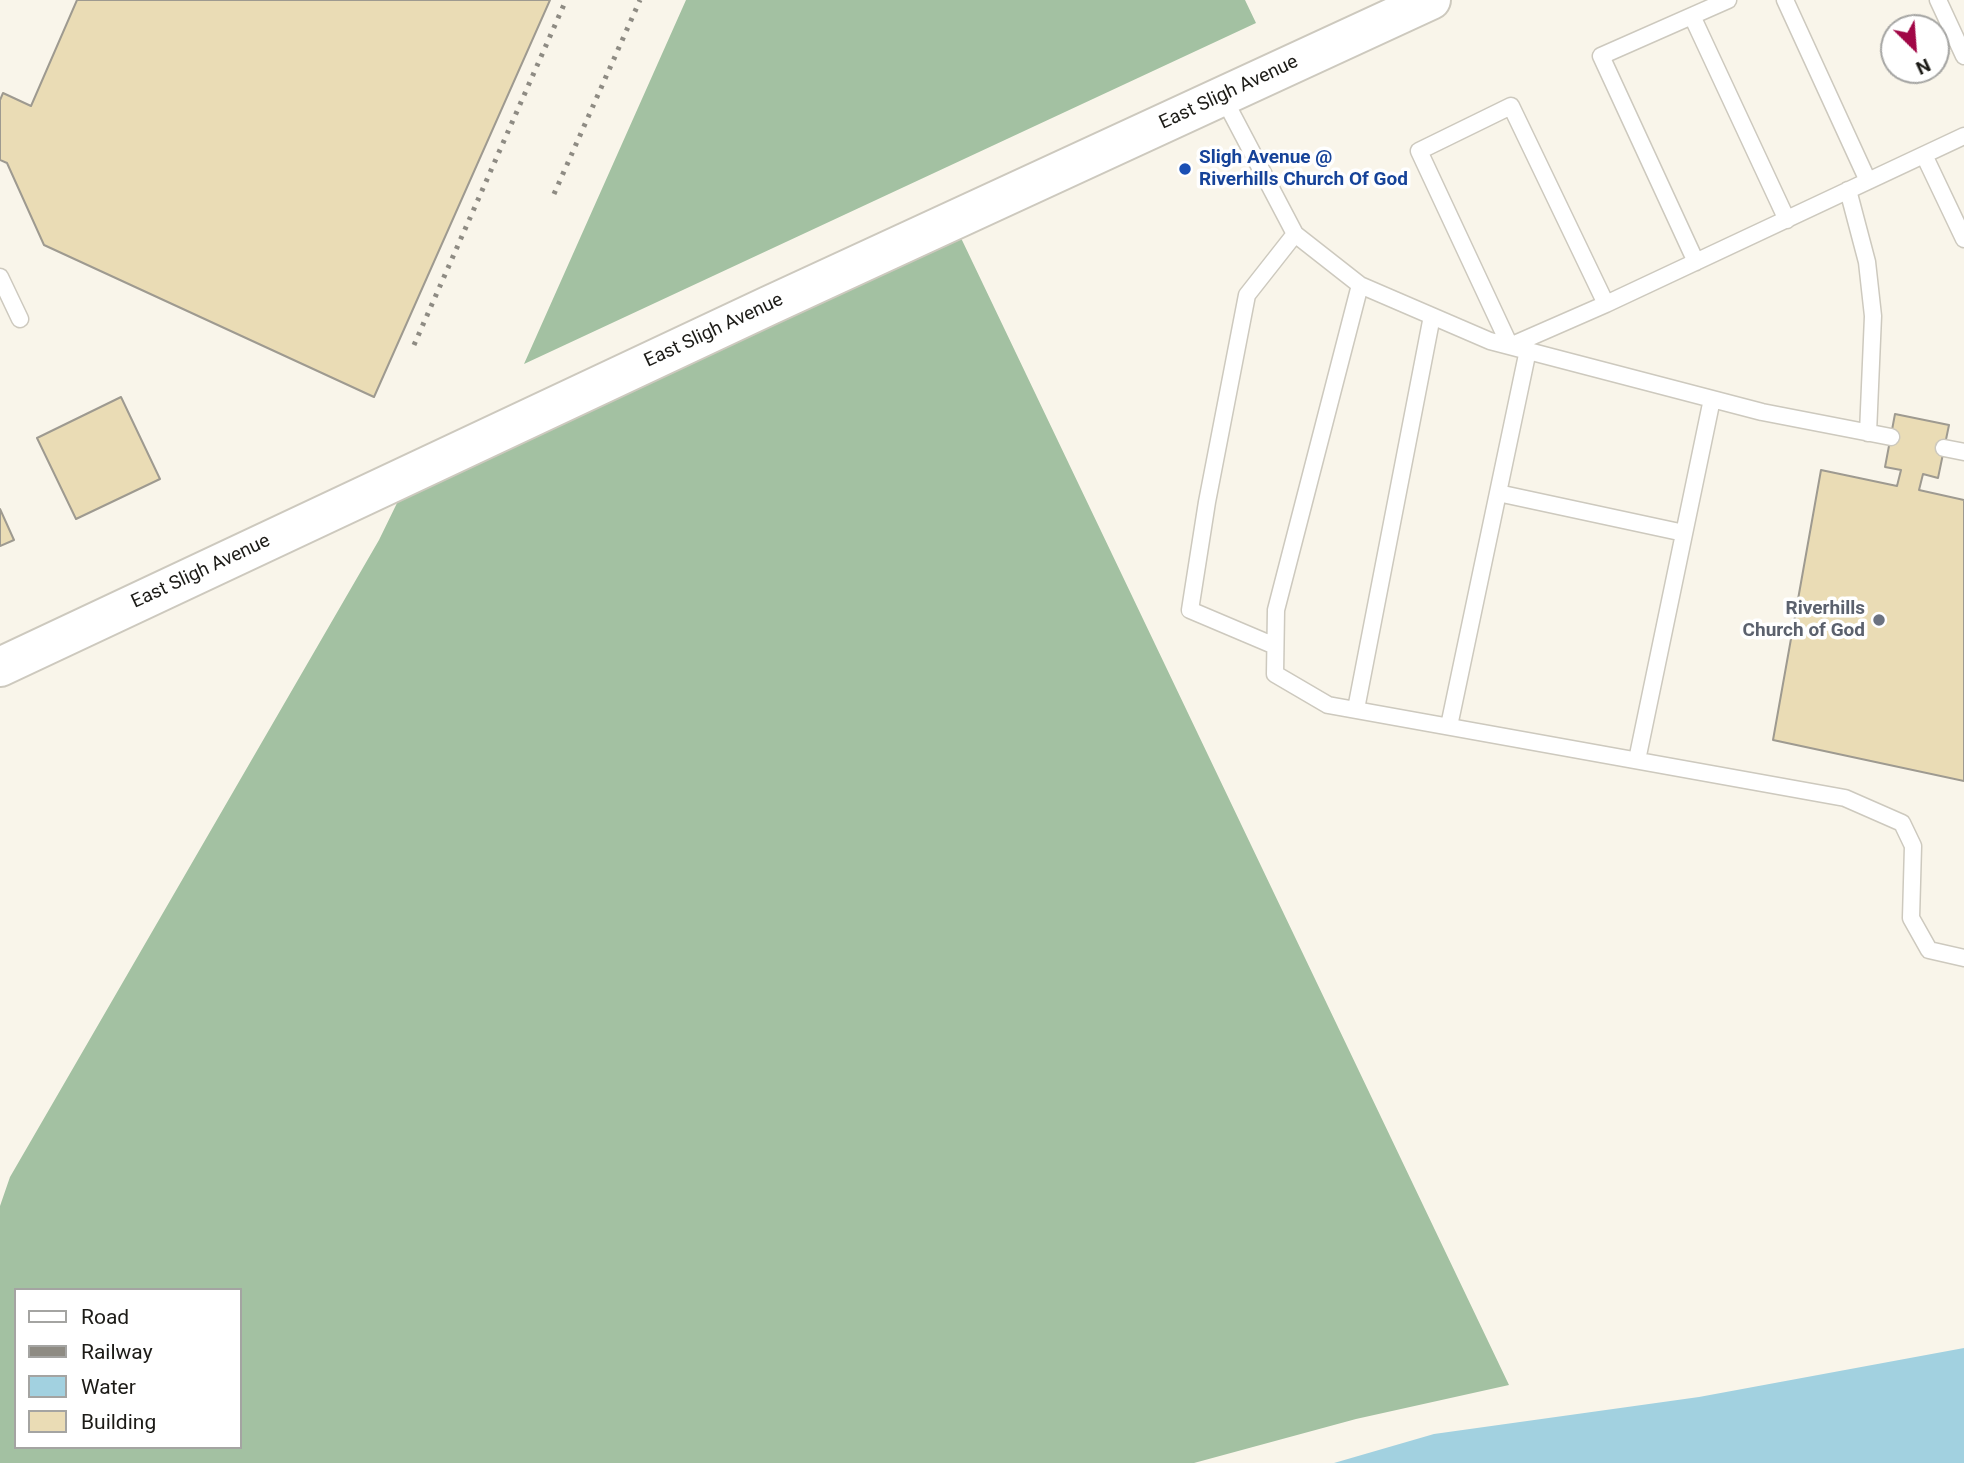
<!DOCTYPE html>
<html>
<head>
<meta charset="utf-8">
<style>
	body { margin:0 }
	#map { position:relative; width:1964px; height:1463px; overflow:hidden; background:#f9f5ea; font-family:Roboto,sans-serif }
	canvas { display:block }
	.legend { position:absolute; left:14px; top:1288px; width:228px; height:161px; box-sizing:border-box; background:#fff; border:2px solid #a4a4a2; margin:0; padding:9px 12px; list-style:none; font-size:21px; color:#1c1b17 }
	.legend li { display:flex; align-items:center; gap:14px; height:35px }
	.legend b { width:35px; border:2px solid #a4a4a2 }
	.north { position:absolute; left:1880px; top:14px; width:70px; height:70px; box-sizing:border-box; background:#fff; border:2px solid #a4a4a2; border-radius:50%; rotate:155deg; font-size:19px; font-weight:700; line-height:28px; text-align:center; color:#1c1b17 }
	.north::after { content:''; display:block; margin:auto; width:24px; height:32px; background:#a10746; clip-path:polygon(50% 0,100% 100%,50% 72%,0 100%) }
</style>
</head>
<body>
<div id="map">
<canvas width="1964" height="1463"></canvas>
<ul class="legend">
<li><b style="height:9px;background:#fff"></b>Road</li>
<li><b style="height:9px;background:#8e8b83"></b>Railway</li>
<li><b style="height:19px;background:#a2d1e0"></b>Water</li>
<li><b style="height:19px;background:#eadcb5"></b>Building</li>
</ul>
<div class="north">N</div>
</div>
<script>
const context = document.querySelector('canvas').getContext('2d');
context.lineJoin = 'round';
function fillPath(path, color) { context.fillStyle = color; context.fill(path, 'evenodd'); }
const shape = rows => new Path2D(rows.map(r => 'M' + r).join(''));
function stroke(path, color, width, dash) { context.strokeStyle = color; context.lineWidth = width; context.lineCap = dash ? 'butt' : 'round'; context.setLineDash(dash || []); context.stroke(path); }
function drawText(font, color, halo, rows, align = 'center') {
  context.font = font + ' Roboto,sans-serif'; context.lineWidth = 7; context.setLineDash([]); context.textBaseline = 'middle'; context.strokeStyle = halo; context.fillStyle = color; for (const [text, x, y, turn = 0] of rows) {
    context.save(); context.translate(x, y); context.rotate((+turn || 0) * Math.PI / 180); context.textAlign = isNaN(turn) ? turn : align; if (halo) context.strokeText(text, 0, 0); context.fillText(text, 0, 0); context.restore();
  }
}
fillPath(shape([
	[686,0,1245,0,1256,23,524,364],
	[961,238,1509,1385,1356,1419,1194,1463,0,1463,0,1206,10,1177,379,540,398,501],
	[16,1290,240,1290,240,1447,16,1447]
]), '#a3c1a2');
fillPath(shape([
	[1964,1348,1964,1463,1334,1463,1434,1434,1699,1397]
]), '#a2d1e0');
const building = shape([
	[77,0,550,0,374,397,44,245,7,163,0,160,0,100,3,93,31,106,77,0],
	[121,397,160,479,76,519,37,438,121,397],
	[1895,414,1949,425,1938,478,1923,474,1919,490,1964,500,1964,781,1773,740,1821,470,1897,486,1901,470,1885,467,1895,414],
	[0,509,14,540,0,546,0,509]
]);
fillPath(building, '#eadcb5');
stroke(building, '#9e9a90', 2);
const service = shape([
	[1785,0,1868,181],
	[1938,0,1964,56],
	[1692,16,1787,220],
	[1223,97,1295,234,1360,285,1490,341,1762,412,1891,437],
	[1924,155,1964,239],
	[1848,190,1867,262,1873,316,1868,433],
	[1696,262,1601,56,1728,0],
	[0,277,20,319],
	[1360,285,1276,610,1275,674,1328,705,1845,798,1902,823,1913,846,1911,918,1929,950,1964,958],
	[1606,304,1510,346,1419,151,1511,106,1606,304,1964,136],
	[1944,448,1964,452],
	[1498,493,1684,533],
	[1275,646,1190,610,1207,502,1247,295,1295,234],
	[1356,709,1432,316],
	[1449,726,1528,350],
	[1637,760,1712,399]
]);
const tertiary = shape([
	[0,667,768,306,1431,0]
]);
stroke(service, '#cdc9be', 19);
stroke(tertiary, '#cdc9be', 42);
stroke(service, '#fff', 16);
stroke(tertiary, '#fff', 38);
stroke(shape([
	[554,194,640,0],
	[414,345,566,0]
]), '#8e8b83', 5, [3.5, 7]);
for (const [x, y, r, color] of [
	[1185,169,7,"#1a4fb4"],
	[1879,620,7,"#6b7280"]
]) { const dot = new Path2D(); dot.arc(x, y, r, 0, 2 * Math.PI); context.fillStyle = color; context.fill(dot); stroke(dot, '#fff', 2.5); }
drawText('19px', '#1c1b17', '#fff', [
	["East Sligh Avenue",1229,93,-25],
	["East Sligh Avenue",714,331,-25],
	["East Sligh Avenue",201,572,-25]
]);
drawText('bold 19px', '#164399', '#fff', [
	["Sligh Avenue @",1199,158],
	["Riverhills Church Of God",1199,180]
], 'left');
drawText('bold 19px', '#5b616d', '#fff', [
	["Riverhills",1865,609],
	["Church of God",1865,631]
], 'right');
</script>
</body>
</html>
